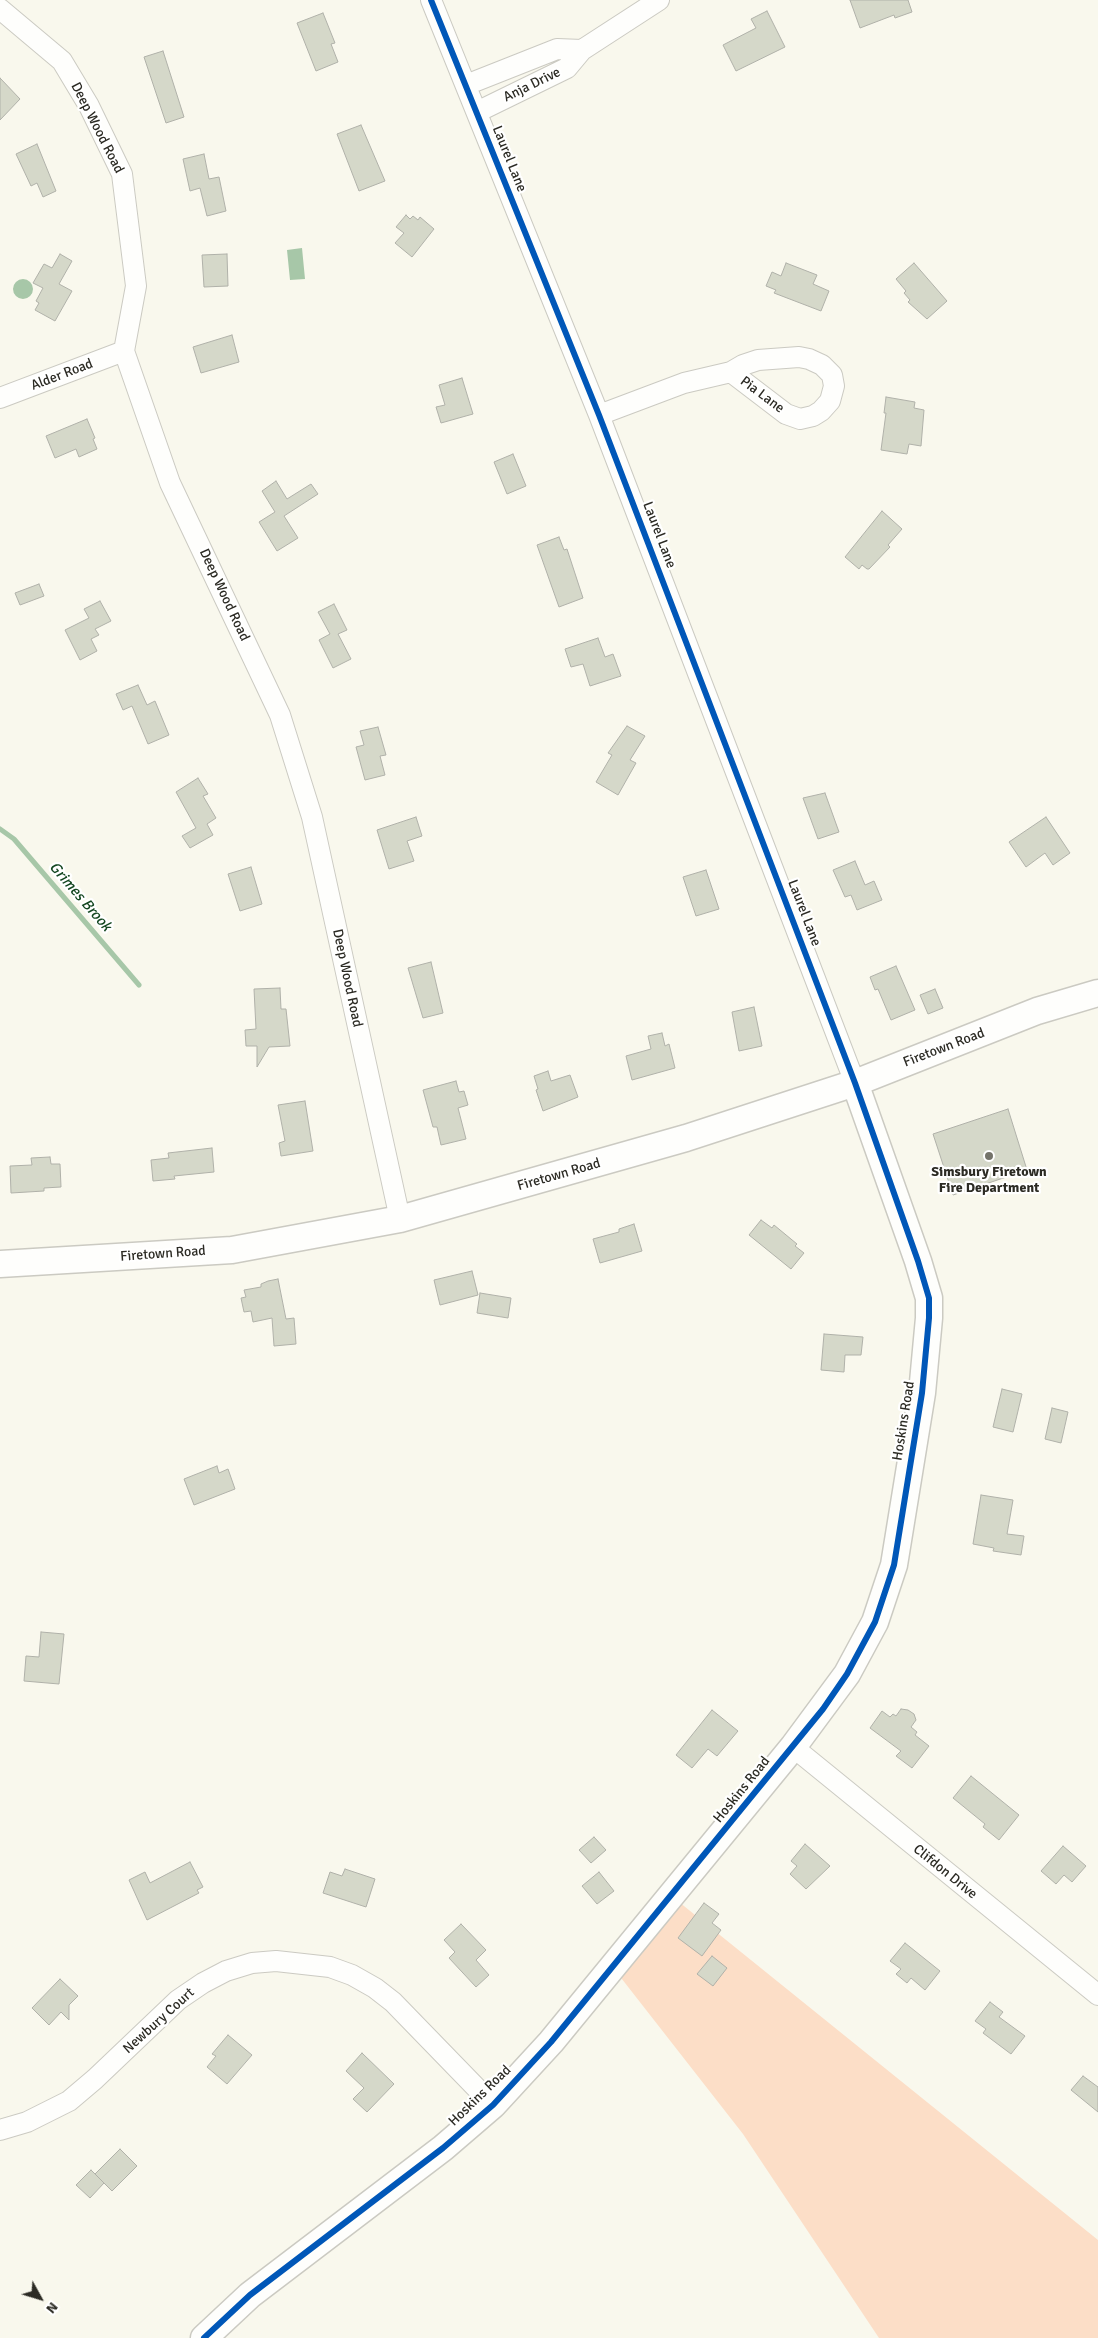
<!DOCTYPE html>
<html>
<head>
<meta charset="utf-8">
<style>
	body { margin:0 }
	#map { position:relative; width:1098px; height:2338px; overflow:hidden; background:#f9f8ed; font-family:Signika,sans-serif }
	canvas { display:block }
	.north { position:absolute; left:15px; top:2273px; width:50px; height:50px; -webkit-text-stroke:4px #fff; paint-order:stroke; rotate:129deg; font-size:14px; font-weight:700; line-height:20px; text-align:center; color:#2c2b24 }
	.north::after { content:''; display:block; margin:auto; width:18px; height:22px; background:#2c2b24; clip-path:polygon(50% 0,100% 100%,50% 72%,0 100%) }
</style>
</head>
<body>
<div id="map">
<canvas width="1098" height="2338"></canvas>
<div class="north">N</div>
</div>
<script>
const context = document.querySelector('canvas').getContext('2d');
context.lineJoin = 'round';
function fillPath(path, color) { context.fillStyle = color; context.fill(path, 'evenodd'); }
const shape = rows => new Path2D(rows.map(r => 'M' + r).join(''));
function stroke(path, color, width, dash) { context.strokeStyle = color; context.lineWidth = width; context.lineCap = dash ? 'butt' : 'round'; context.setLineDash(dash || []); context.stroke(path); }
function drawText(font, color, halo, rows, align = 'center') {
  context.font = font + ' Signika,sans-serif'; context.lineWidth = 4.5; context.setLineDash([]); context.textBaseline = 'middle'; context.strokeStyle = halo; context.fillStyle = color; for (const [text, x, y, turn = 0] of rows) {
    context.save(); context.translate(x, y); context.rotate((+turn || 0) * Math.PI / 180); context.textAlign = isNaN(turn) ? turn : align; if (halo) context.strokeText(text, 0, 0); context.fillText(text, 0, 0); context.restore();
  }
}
fillPath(shape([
	[679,1902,1098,2240,1098,2338,879,2338,743,2134,618,1974]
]), '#fcdec7');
fillPath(shape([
	[302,248,305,279,290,280,287,250],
	'13 289a10 10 0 1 1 20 0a10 10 0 1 1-20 0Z'
]), '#a7c7a8');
stroke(shape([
	[0,829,14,839,139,985]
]), '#a7c7a8', 5);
const building = shape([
	[850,0,908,0,912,12,895,18,894,15,860,28,850,0],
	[767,11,785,47,736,71,723,45,756,28,751,19,767,11],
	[323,13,335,43,331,44,338,62,316,71,297,23,323,13],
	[163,51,184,117,166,123,144,57,163,51],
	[0,78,20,99,0,120,0,78],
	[361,125,385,181,359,191,337,134,361,125],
	[37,144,56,191,43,197,37,183,31,186,16,154,37,144],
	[204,154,209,179,219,177,226,211,207,216,200,188,190,191,183,159,204,154],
	[406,215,410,219,413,216,418,220,420,217,434,229,412,257,395,243,404,233,396,227,406,215],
	[60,254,72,261,59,284,72,291,55,321,35,310,39,303,36,301,43,288,33,283,44,264,52,268,60,254],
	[227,254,228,286,204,287,202,255,227,254],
	[786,263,817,275,813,284,829,291,821,311,774,293,776,290,766,286,772,272,781,276,786,263],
	[914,263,947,301,927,319,908,302,910,300,904,293,906,291,896,279,914,263],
	[232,335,239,362,201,373,193,347,232,335],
	[462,378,473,414,441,423,436,407,445,405,439,385,462,378],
	[886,397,915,402,914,408,924,410,921,446,909,444,907,454,881,450,886,413,884,413,886,397],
	[87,419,95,438,93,439,97,449,79,457,76,449,55,458,46,436,87,419],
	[513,454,526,486,507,494,494,462,513,454],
	[276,481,287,499,311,484,318,494,284,516,298,538,277,551,259,522,275,512,262,491,276,481],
	[882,511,902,529,888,545,890,547,869,569,867,569,862,565,859,569,845,557,882,511],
	[559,537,564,550,567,549,583,598,559,607,537,545,559,537],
	[39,584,44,596,20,605,15,593,39,584],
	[100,601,111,621,95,629,99,635,91,639,97,651,80,660,65,630,89,618,84,609,100,601],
	[334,604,347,630,338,634,351,659,333,668,319,640,330,634,318,612,334,604],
	[598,638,605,657,613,654,621,676,590,686,583,664,571,667,565,649,598,638],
	[138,685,147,705,155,701,169,735,148,744,132,706,123,710,116,694,138,685],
	[627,726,645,736,630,760,636,763,618,795,596,782,612,755,608,753,627,726],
	[378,727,386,755,380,756,385,775,365,780,356,747,364,745,360,731,378,727],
	[198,778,208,794,203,796,216,818,207,824,213,835,190,848,182,836,196,828,176,792,198,778],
	[825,793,839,832,818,839,803,798,825,793],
	[416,817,422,836,407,841,414,861,389,869,377,830,416,817],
	[1046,817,1070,853,1053,865,1045,853,1026,867,1009,842,1046,817],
	[855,861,865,885,874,881,882,900,857,910,851,895,845,897,833,870,855,861],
	[251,867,262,904,240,911,228,874,251,867],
	[706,870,719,909,696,916,683,877,706,870],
	[431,962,443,1013,423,1018,408,968,431,962],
	[896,966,915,1010,891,1020,878,989,875,990,870,977,896,966],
	[280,988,281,1009,286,1009,290,1046,269,1047,257,1067,257,1046,246,1046,245,1030,256,1029,254,989,280,988],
	[935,989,943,1008,928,1014,920,995,935,989],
	[754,1007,762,1046,739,1051,732,1012,754,1007],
	[662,1033,665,1046,669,1044,675,1068,632,1080,626,1056,651,1049,648,1036,662,1033],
	[548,1071,551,1081,570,1075,578,1097,543,1111,536,1090,538,1089,534,1076,548,1071],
	[456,1081,459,1092,464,1091,468,1105,458,1108,466,1139,441,1145,437,1127,433,1127,423,1090,456,1081],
	[305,1101,313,1151,281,1156,279,1143,285,1141,278,1105,305,1101],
	[1008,1109,1027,1170,953,1195,933,1134,1008,1109],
	[212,1148,214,1172,174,1176,175,1179,153,1181,151,1160,169,1158,168,1153,212,1148],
	[50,1157,51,1164,60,1164,61,1187,44,1188,44,1191,11,1193,10,1166,32,1165,31,1158,50,1157],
	[761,1220,772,1228,774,1225,797,1244,795,1246,804,1253,791,1269,749,1235,761,1220],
	[634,1224,642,1251,600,1263,593,1239,619,1232,619,1229,634,1224],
	[472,1271,478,1295,440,1305,434,1280,472,1271],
	[278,1279,286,1319,294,1318,296,1344,274,1346,272,1318,253,1322,251,1311,244,1312,241,1298,246,1297,244,1290,261,1287,261,1284,268,1281,278,1279],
	[480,1293,511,1298,508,1318,477,1313,480,1293],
	[824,1334,863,1337,861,1355,845,1355,844,1372,821,1370,824,1334],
	[1002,1389,1022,1394,1013,1432,993,1427,1002,1389],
	[1052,1408,1068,1412,1061,1443,1045,1439,1052,1408],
	[217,1466,219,1473,228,1469,235,1489,194,1505,184,1479,217,1466],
	[981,1495,1013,1500,1007,1534,1024,1536,1021,1555,993,1551,994,1548,973,1544,981,1495],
	[41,1632,64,1634,59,1684,24,1681,26,1656,39,1657,41,1632],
	[901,1709,908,1710,914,1714,916,1720,911,1727,917,1732,915,1735,929,1746,912,1768,896,1756,901,1751,870,1728,882,1711,890,1717,893,1714,896,1716,901,1709],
	[712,1710,738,1731,717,1756,708,1749,692,1768,676,1755,712,1710],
	[971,1776,1019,1815,999,1840,983,1827,985,1824,953,1798,971,1776],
	[594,1837,606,1850,591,1863,579,1850,594,1837],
	[805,1844,830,1866,806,1889,790,1874,797,1866,791,1861,805,1844],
	[1063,1846,1086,1866,1072,1882,1064,1875,1056,1884,1041,1871,1063,1846],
	[190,1862,203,1887,197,1890,199,1893,147,1920,129,1880,145,1872,150,1883,190,1862],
	[345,1869,375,1879,366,1907,323,1893,330,1872,342,1876,345,1869],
	[599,1872,614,1891,597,1904,582,1886,599,1872],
	[704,1903,719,1914,712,1923,721,1930,702,1956,678,1938,704,1903],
	[461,1924,486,1950,476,1960,489,1975,476,1987,449,1958,455,1952,444,1940,461,1924],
	[905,1943,940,1971,925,1990,911,1978,907,1983,896,1974,901,1969,890,1961,905,1943],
	[712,1956,727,1968,713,1986,697,1974,712,1956],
	[60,1979,78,1996,69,2005,69,2020,61,2012,49,2025,32,2008,60,1979],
	[990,2002,1003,2012,999,2017,1025,2036,1011,2054,983,2033,986,2029,975,2021,990,2002],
	[228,2035,252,2055,227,2084,207,2067,216,2056,212,2054,228,2035],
	[362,2053,394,2084,367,2112,353,2099,364,2088,346,2071,362,2053],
	[1083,2076,1098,2087,1098,2112,1071,2090,1083,2076],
	[120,2149,137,2166,112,2191,95,2174,120,2149],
	[91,2170,104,2183,90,2198,76,2185,91,2170]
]);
fillPath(building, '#d5d8c9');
stroke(building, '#b0b1a9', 1);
const minor = shape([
	[431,0,599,415,855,1083],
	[0,9,62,61,89,106,122,174,136,286,124,351,170,483,280,715,312,817,400,1219],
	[466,85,557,49,582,50],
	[477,112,567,68,582,50,659,0],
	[0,398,124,351],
	[599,415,684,383,731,372,743,365,758,360,799,357,809,359,822,365,832,375,834,386,830,401,821,411,813,416,800,419,786,414,731,372],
	[793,1747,1098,1995],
	[0,2130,27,2122,69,2101,95,2079,178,2000,203,1983,226,1971,252,1963,276,1961,330,1967,352,1975,375,1988,393,2002,493,2105]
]);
const tertiary = shape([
	[0,1264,232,1250,400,1219,686,1138,855,1083,1037,1011,1098,993],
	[204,2338,250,2295,443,2148,493,2105,551,2042,793,1747,847,1674,875,1622,894,1565,922,1393,929,1318,929,1298,918,1261,855,1083]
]);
stroke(minor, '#cbcac2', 22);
stroke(tertiary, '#cbcac2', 29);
stroke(minor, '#fefefc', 20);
stroke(tertiary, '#fefefc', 26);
stroke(shape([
	[204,2338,250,2295,443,2148,493,2105,551,2042,823,1709,847,1674,875,1622,894,1565,922,1393,929,1318,929,1298,918,1261,855,1083,599,415,431,0]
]), '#0057b8', 6);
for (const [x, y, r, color] of [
	[989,1156,5,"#74736a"]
]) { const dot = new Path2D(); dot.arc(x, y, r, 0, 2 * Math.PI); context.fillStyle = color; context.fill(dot); stroke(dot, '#fff', 2); }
drawText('14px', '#2c2b24', '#fff', [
	["Anja Drive",532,85,-26],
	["Deep Wood Road",97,128,63],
	["Laurel Lane",509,159,68],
	["Alder Road",62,375,-21],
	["Pia Lane",762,395,37],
	["Laurel Lane",659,535,69],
	["Deep Wood Road",224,595,65],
	["Laurel Lane",804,913,69],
	["Deep Wood Road",347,978,78],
	["Firetown Road",944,1048,-21],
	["Firetown Road",559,1175,-16],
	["Firetown Road",163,1254,-4],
	["Hoskins Road",904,1421,-81],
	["Hoskins Road",742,1790,-51],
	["Clifdon Drive",945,1872,39],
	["Newbury Court",159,2021,-42],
	["Hoskins Road",480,2096,-44]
]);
drawText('bold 14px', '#2c2b24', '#fff', [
	["Simsbury Firetown",989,1172],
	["Fire Department",989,1188]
]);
drawText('italic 15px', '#144721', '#fff', [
	["Grimes Brook",80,897,49]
]);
</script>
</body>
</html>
